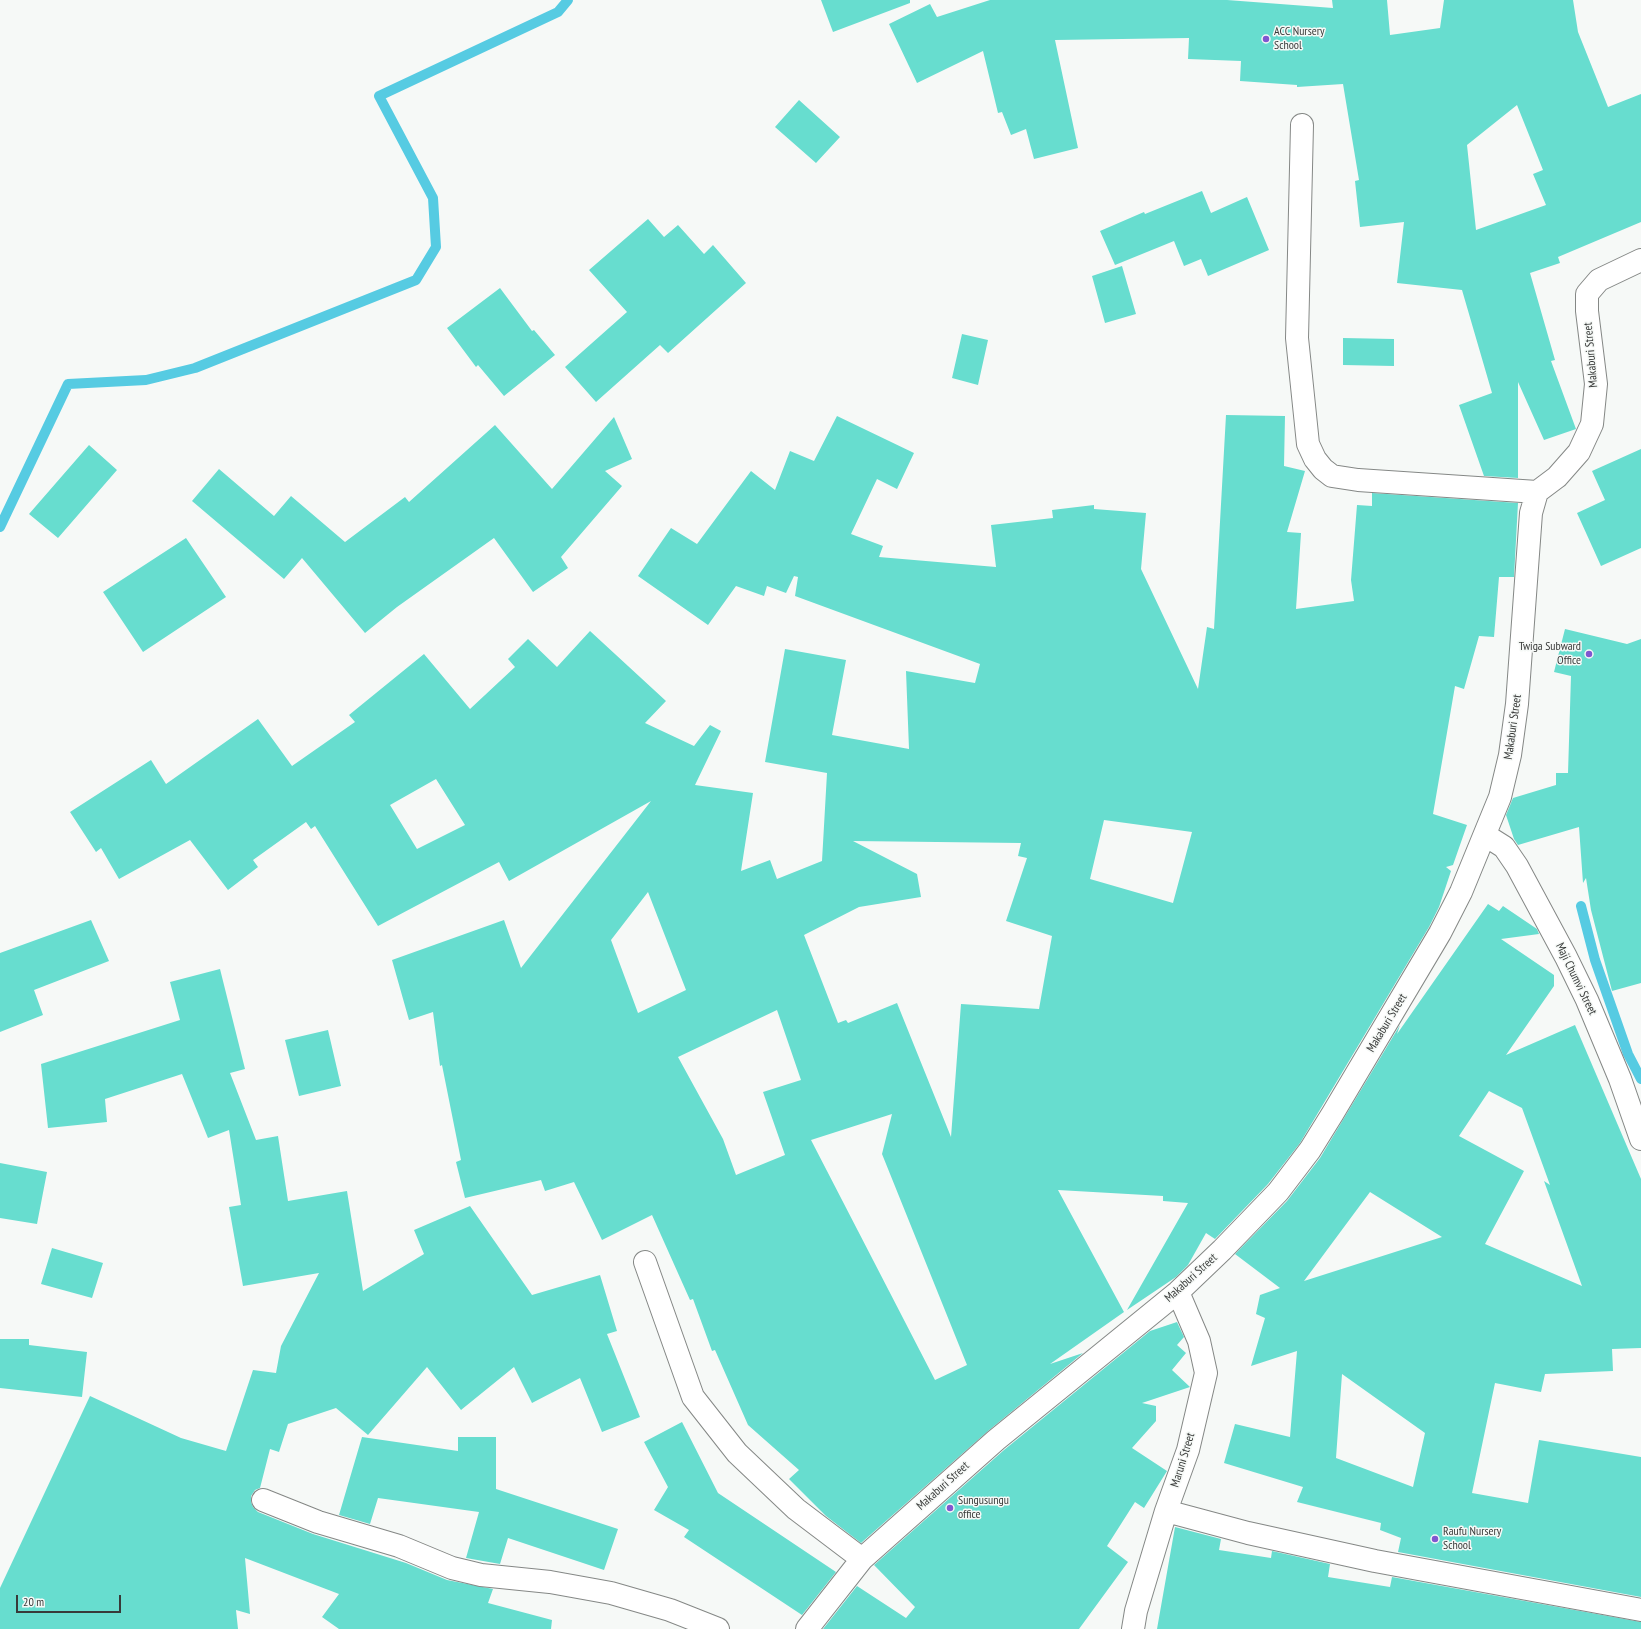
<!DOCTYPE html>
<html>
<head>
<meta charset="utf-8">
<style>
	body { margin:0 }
	#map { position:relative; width:1641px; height:1629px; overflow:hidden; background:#f6f9f7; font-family:"PT Sans Narrow",sans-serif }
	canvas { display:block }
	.scale { position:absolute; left:16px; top:1595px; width:105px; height:18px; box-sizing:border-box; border:2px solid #383a39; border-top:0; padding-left:5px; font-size:12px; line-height:14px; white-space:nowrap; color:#383a39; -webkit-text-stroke:3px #f6f9f7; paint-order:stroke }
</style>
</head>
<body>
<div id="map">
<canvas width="1641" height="1629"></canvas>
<div class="scale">20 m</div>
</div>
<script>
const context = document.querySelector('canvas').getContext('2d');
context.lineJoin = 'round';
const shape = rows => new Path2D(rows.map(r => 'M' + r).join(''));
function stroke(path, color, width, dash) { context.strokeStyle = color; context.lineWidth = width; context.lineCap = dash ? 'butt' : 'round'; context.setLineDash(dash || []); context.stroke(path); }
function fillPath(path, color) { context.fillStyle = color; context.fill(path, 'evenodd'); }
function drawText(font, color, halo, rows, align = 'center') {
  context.font = font + ' "PT Sans Narrow",sans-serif'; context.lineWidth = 3; context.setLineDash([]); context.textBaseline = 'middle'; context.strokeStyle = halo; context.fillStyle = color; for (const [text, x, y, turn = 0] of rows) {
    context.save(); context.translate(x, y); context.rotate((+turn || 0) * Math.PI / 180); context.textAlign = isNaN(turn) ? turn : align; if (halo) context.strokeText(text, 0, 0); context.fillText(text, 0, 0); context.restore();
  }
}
stroke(shape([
	[0,527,68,384,146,380,195,368,416,280,436,247,433,198,379,96,558,12,568,0],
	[1581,906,1595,960,1628,1054,1641,1079]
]), '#56cbe2', 10);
fillPath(shape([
	[821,0,910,0,910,3,833,32],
	[990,0,1227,0,1333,8,1332,0,1387,0,1390,35,1440,28,1444,0,1573,0,1578,32,1608,107,1641,94,1641,222,1558,257,1560,263,1530,273,1555,360,1551,361,1576,429,1544,440,1518,382,1518,478,1484,476,1459,405,1492,393,1462,290,1397,283,1404,222,1360,227,1355,181,1359,180,1343,84,1297,87,1297,85,1240,81,1241,61,1188,59,1189,38,1055,40,1078,148,1034,159,1026,129,1011,135,1002,112,998,113,983,51,917,83,889,24,930,4,937,17],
	[1517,105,1543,170,1533,174,1546,205,1476,230,1467,145],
	[799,100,840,137,816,163,775,127],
	[1202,191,1211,213,1247,197,1269,250,1208,276,1201,259,1184,266,1174,241,1115,265,1100,231,1144,212,1145,214],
	[648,219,664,237,678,225,704,254,713,245,746,283,668,353,660,345,596,402,565,367,627,312,589,270],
	[1122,266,1136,314,1105,323,1092,276],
	[500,288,532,331,534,330,555,355,504,396,478,365,476,367,447,328],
	[962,334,988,340,978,385,952,378],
	[1343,338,1394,339,1394,366,1343,365],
	[1226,415,1285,416,1284,466,1305,471,1287,532,1301,533,1296,609,1354,601,1351,580,1357,505,1372,506,1372,493,1518,503,1514,577,1499,577,1494,637,1479,636,1464,689,1455,686,1433,814,1467,825,1453,865,1446,867,1451,871,1439,907,1429,927,1300,1143,1268,1184,1215,1239,1206,1233,1188,1265,1176,1277,1127,1310,1188,1203,1163,1201,1163,1196,1058,1190,1124,1312,1050,1364,1083,1353,988,1431,861,1543,826,1516,789,1479,799,1470,748,1425,715,1350,712,1351,693,1299,690,1300,652,1215,602,1240,574,1182,545,1191,541,1180,465,1198,456,1162,461,1160,442,1065,440,1066,433,1012,409,1020,392,960,504,920,521,968,651,801,509,881,499,862,378,926,315,826,311,829,306,822,253,860,258,867,228,890,190,840,119,879,101,848,96,852,70,812,151,760,166,784,258,719,292,766,355,722,349,715,424,654,470,709,515,667,508,659,528,639,557,667,590,631,666,701,645,723,694,746,710,725,721,731,695,785,753,793,741,871,770,860,777,879,822,861,827,773,765,762,785,649,846,660,832,735,909,749,906,671,975,683,980,664,795,596,798,577,794,576,786,593,767,586,764,596,736,586,708,625,638,576,671,528,697,544,751,471,775,490,790,451,814,461,837,416,914,453,897,489,877,479,851,534,883,546,879,557,996,567,991,525,1053,518,1052,510,1094,505,1094,509,1146,513,1141,569,1198,689,1207,627,1214,629],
	[436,779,465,825,417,849,390,805],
	[1104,820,1192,832,1173,903,1090,879],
	[853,841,1021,843,1018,856,1027,858,1006,921,1052,936,1039,1009,961,1004,951,1137,897,1003,848,1023,846,1020,838,1023,804,935,859,907,921,897,917,874],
	[648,892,686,990,638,1013,611,940],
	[777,1010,801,1080,763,1092,785,1155,736,1175,723,1139,678,1057],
	[892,1114,882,1154,967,1365,935,1380,811,1140],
	[614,417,632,459,605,471,622,486,561,557,568,568,533,592,494,538,397,607,365,633,302,558,284,579,192,501,219,469,274,516,291,496,345,542,405,497,409,502,495,425,552,489],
	[89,445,117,470,58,538,29,514],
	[1641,449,1641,548,1601,566,1577,513,1605,500,1592,471],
	[186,538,226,597,143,652,103,592],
	[1565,629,1627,644,1641,639,1641,983,1612,991,1591,910,1586,878,1583,883,1579,827,1518,845,1514,839,1506,815,1513,798,1556,785,1556,773,1568,773,1571,676,1554,672],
	[1488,904,1499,911,1503,906,1537,929,1539,934,1501,939,1554,975,1554,986,1506,1055,1575,1025,1641,1179,1641,1348,1612,1349,1613,1371,1545,1374,1541,1392,1495,1383,1472,1493,1528,1503,1539,1440,1641,1457,1641,1597,1398,1552,1401,1538,1380,1530,1381,1523,1297,1502,1303,1487,1224,1463,1235,1424,1290,1437,1297,1351,1251,1366,1265,1318,1256,1314,1260,1295,1280,1288,1235,1254,1287,1201,1320,1158,1400,1025,1397,1034],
	[1489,1091,1522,1108,1550,1185,1544,1181,1582,1286,1485,1244,1524,1171,1459,1136],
	[1370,1192,1442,1237,1304,1281],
	[1342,1374,1425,1433,1413,1487,1336,1458],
	[91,920,109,961,34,990,43,1015,0,1032,0,953],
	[220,969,245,1069,230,1073,256,1140,278,1136,288,1201,347,1191,363,1291,424,1254,414,1230,470,1206,532,1295,600,1275,617,1331,607,1334,640,1417,602,1432,580,1378,532,1403,514,1367,461,1410,427,1367,368,1435,336,1408,288,1424,279,1452,270,1449,260,1488,255,1490,251,1496,251,1502,253,1507,258,1512,313,1534,406,1563,447,1580,493,1589,488,1603,552,1620,551,1629,339,1629,322,1617,339,1594,245,1558,250,1614,236,1610,238,1629,0,1629,0,1588,90,1396,181,1438,226,1451,253,1370,276,1373,281,1346,319,1273,243,1286,229,1207,241,1205,229,1130,208,1138,182,1074,105,1099,107,1122,48,1128,41,1064,180,1020,170,982],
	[328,1030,341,1086,299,1096,285,1040],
	[0,1163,47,1172,37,1224,0,1218],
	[52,1248,103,1263,92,1298,41,1284],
	[1177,1322,1184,1337,1177,1345,1186,1353,1172,1370,1190,1387,1142,1403,1156,1406,1156,1421,1132,1448,1167,1471,1144,1508,1135,1502,1107,1546,1128,1562,1079,1629,823,1629,857,1586,906,1618,915,1607,874,1565,1004,1450,1150,1331],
	[0,1339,29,1339,29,1345,87,1352,82,1397,0,1388],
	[682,1422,718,1493,836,1572,802,1615,684,1537,689,1530,654,1510,668,1487,644,1442],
	[362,1437,458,1451,458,1437,496,1437,496,1489,618,1529,604,1570,508,1538,500,1564,466,1558,479,1512,378,1498,370,1524,339,1515],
	[1175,1527,1221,1539,1219,1550,1271,1558,1272,1551,1330,1564,1328,1577,1390,1587,1392,1577,1641,1622,1641,1629,1157,1629]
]), '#67ddcf');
const minor = shape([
	[1302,125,1297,338,1308,444,1315,459,1323,469,1332,476,1358,480,1537,492],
	[1485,835,1504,847,1517,866,1566,957,1587,1000,1620,1079,1641,1139],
	[645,1262,693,1397,737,1453,796,1509,862,1559],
	[263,1500,318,1522,399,1546,452,1568,481,1575,550,1582,611,1593,670,1610,718,1629],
	[1166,1511,1248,1533,1375,1561,1641,1610],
	[807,1629,862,1559,996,1440,1178,1292,1222,1250,1278,1192,1310,1150,1333,1113,1440,933,1461,892,1500,797,1510,755,1517,704,1531,513,1537,492,1557,477,1579,452,1592,424,1596,384,1587,311,1587,294,1599,280,1641,260],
	[1133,1629,1136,1611,1166,1511,1188,1450,1206,1373,1199,1341,1178,1292]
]);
stroke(minor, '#858886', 24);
stroke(minor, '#fff', 22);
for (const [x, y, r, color] of [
	[1266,39,4,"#8057d0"],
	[1589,654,4,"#8057d0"],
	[950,1508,4,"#8057d0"],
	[1435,1539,4,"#8057d0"]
]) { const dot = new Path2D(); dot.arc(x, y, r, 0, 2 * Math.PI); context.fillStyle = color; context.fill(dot); stroke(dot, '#f6f9f7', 1.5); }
drawText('12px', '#383a39', '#f6f9f7', [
	["ACC Nursery",1274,32],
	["School",1274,46],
	["Twiga Subward",1581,647,"right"],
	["Office",1581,661,"right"],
	["Sungusungu",958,1501],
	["office",958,1515],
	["Raufu Nursery",1443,1532],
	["School",1443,1546]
], 'left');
drawText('12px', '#383a39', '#f6f9f7', [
	["Makaburi Street",1591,355,-95],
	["Makaburi Street",1513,727,-82],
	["Maji Chumvi Street",1576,979,64],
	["Makaburi Street",1387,1023,-59],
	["Makaburi Street",1191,1278,-42],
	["Maruni Street",1183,1460,-73],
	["Makaburi Street",943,1486,-42]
]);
</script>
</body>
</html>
